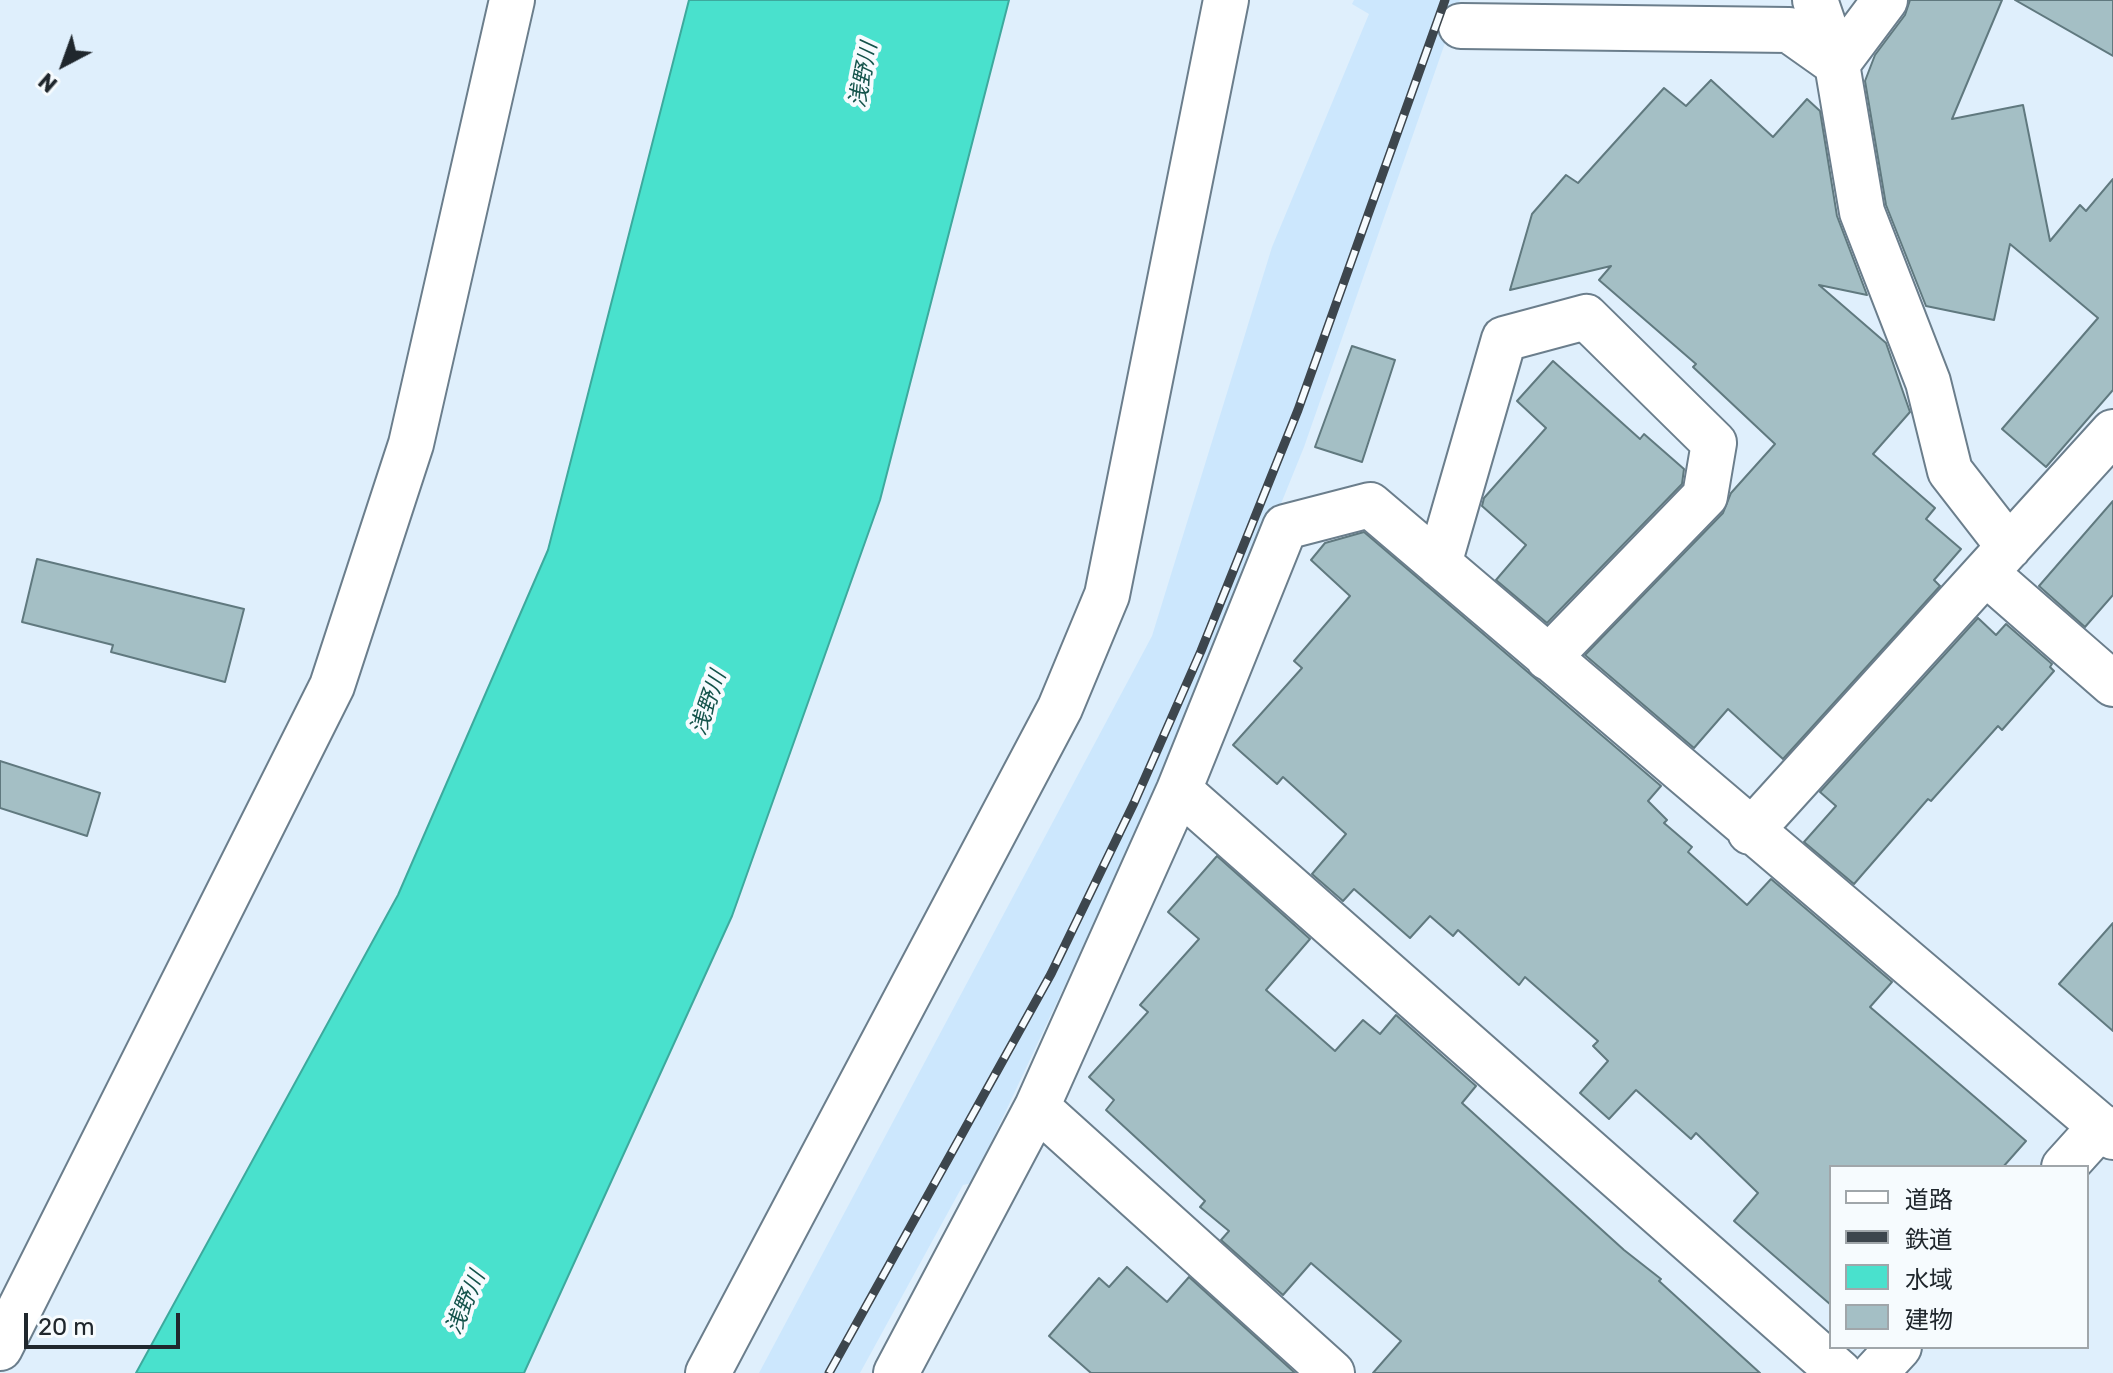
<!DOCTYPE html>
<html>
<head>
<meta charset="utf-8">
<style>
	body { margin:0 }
	#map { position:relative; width:2113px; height:1373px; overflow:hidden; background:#dfeffc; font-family:Rubik,"Noto Sans JP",sans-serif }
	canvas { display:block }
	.legend { position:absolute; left:1829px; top:1165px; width:260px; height:184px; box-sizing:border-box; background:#f6fbfe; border:2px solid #a0a6aa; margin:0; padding:10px 14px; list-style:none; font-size:24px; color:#20272d }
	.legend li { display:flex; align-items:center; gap:16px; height:40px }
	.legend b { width:40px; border:2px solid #a0a6aa }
	.north { position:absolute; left:24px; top:24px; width:80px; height:80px; -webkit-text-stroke:6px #f6fbfe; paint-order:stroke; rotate:221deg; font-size:22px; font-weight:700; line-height:32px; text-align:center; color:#20272d }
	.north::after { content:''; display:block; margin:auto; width:28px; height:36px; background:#20272d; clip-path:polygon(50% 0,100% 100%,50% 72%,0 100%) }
	.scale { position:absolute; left:24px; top:1313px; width:156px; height:36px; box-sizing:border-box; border:4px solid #20272d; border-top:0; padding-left:10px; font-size:24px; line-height:28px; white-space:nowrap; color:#20272d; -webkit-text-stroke:6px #f6fbfe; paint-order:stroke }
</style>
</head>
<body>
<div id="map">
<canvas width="2113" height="1373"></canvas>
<ul class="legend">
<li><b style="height:10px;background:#fff"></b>道路</li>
<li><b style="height:10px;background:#3d464d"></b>鉄道</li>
<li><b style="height:22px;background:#49e1cd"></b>水域</li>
<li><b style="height:22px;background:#a4bfc5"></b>建物</li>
</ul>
<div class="north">N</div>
<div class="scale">20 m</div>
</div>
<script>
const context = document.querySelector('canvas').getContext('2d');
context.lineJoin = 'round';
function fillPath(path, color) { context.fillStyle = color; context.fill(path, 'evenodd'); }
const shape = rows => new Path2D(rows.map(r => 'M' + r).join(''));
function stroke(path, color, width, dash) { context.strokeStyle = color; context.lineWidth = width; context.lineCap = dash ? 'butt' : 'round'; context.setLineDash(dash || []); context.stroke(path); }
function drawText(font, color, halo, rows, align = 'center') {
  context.font = font + ' Rubik,"Noto Sans JP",sans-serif'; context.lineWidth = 8; context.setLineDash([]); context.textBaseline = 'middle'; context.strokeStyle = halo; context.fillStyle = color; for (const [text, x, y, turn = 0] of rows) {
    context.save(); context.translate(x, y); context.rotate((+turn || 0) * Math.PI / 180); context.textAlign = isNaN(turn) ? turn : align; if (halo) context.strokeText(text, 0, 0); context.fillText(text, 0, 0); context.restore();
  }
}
fillPath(shape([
	[1354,0,1460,0,1304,447,1218,659,972,1183,963,1185,860,1373,759,1373,1152,636,1272,247,1369,14,1352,4]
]), '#cce7fd');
const water = shape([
	[689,0,1009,0,880,500,732,916,524,1373,136,1373,398,895,548,550,689,0]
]);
fillPath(water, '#49e1cd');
stroke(water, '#3da99d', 2);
const building = shape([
	[1910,0,2002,0,1952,119,2023,105,2050,241,2080,205,2086,211,2113,179,2113,390,2046,467,2002,429,2098,318,2010,244,1994,320,1926,306,1886,205,1865,81,1875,55,1905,15,1910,0],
	[2015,0,2113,0,2113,56,2015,0],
	[1711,80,1773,137,1807,99,1820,111,1837,216,1867,295,1819,285,1886,343,1910,412,1873,454,1935,508,1926,519,1961,549,1934,580,1940,586,1783,759,1728,709,1694,748,1585,655,1723,513,1731,493,1775,444,1693,367,1696,364,1599,280,1611,266,1510,290,1532,214,1566,175,1578,183,1664,88,1686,106,1711,80],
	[1352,346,1395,360,1362,462,1315,447,1352,346],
	[1553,361,1640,439,1644,434,1684,469,1682,484,1547,623,1496,580,1526,545,1482,506,1484,498,1546,428,1517,401,1553,361],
	[2113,501,2113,595,2085,627,2039,586,2113,501],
	[1364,532,1661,786,1648,801,1667,820,1664,823,1692,847,1688,852,1747,905,1771,879,1892,982,1870,1007,2026,1141,2003,1167,1831,1167,1831,1305,1734,1221,1758,1193,1696,1133,1691,1139,1636,1090,1609,1119,1580,1093,1608,1061,1593,1046,1598,1041,1525,977,1519,985,1458,930,1453,936,1430,916,1410,938,1354,889,1343,901,1312,874,1346,834,1283,777,1277,784,1233,745,1302,668,1294,661,1350,596,1311,560,1325,543,1364,532],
	[37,559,244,609,225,682,111,652,113,645,22,622,37,559],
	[1978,618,1996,635,2006,624,2052,664,2050,667,2054,671,2002,730,1998,726,1931,801,1928,799,1854,884,1804,842,1836,806,1820,792,1978,618],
	[0,761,100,793,87,836,0,808,0,761],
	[1217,856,1310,939,1266,990,1335,1051,1363,1020,1380,1034,1396,1015,1476,1086,1462,1103,1624,1250,1661,1279,1659,1281,1760,1373,1373,1373,1401,1341,1311,1263,1283,1295,1221,1240,1229,1231,1200,1207,1205,1201,1106,1110,1114,1100,1089,1077,1148,1012,1140,1005,1199,939,1168,912,1217,856],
	[2113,923,2113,1031,2059,984,2113,923],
	[1127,1267,1167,1302,1189,1277,1295,1373,1091,1373,1049,1336,1099,1278,1109,1287,1127,1267]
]);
fillPath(building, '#a4bfc5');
stroke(building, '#60797f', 2);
const street = shape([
	[1815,0,1837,64],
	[1885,0,1837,64,1862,212,1928,382,1950,471,2009,547],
	[1461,26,1789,30,1837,64],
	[1439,564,1504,339,1586,317,1714,443,1705,496,1548,658],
	[1987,574,2113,684],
	[1179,790,1840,1373],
	[1750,832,2113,432],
	[1037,1107,1332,1373],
	[2064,1167,2101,1126],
	[0,1348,332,686,411,444,512,0],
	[896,1373,1037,1107,1179,790,1285,527,1370,505,2113,1137],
	[1875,1373,1899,1347]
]);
const secondary = shape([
	[708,1373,1060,708,1107,595,1226,0]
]);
stroke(street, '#6b7e8c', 48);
stroke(secondary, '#6b7e8c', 48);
stroke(street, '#fff', 44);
stroke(secondary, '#fff', 44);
const rail = shape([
	[829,1373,1051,974,1134,803,1201,651,1298,410,1445,0]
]);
stroke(rail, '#3d464d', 9);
stroke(rail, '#f6fbfe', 6, [18]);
drawText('italic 22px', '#14534b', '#f6fbfe', [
	["浅野川",864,75,-79],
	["浅野川",709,703,-71],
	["浅野川",466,1303,-67]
]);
</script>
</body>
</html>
